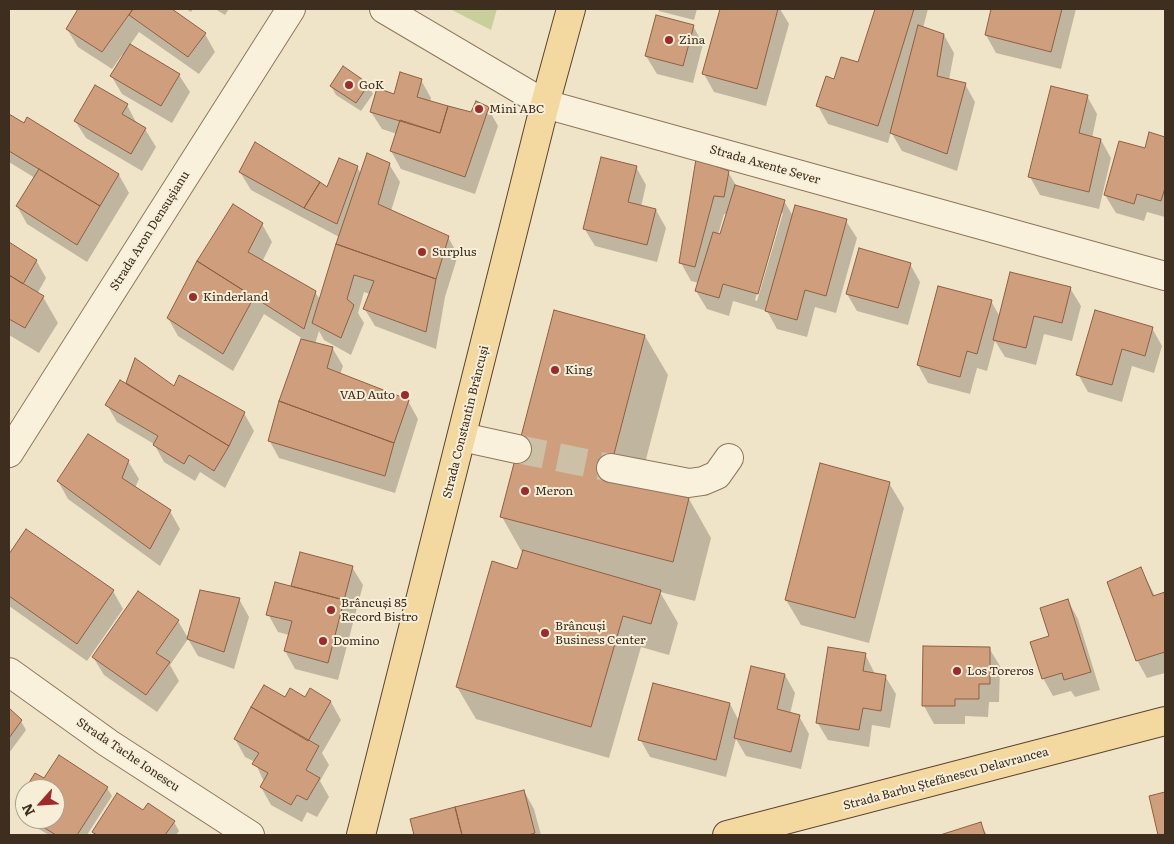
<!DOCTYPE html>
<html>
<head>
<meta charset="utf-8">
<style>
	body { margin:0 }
	#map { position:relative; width:1174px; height:844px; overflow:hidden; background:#f0e4c8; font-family:Literata,serif }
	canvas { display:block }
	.frame { position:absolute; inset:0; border:10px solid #3d2e20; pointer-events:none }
	.north { position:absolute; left:15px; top:779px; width:50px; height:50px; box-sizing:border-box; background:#f7eed8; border:1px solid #ada18e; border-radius:50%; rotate:244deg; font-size:14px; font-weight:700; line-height:20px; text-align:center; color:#3d2e20 }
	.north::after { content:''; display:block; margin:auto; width:18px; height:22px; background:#9e2a2b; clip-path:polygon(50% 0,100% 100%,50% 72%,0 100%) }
</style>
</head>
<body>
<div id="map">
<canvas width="1174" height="844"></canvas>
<div class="frame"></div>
<div class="north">N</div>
</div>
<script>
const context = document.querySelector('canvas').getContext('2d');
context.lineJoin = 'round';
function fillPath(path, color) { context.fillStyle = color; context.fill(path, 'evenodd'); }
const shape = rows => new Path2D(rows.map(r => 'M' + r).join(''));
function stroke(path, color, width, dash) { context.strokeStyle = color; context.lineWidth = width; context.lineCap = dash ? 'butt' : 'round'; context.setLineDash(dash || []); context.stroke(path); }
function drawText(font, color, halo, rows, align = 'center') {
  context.font = font + ' Literata,serif'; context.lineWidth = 4; context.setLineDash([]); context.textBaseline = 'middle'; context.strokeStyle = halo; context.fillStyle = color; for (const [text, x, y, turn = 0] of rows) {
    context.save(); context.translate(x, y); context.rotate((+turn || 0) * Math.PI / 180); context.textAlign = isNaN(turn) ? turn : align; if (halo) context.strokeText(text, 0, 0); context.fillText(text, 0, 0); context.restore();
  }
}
fillPath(shape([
	[450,9,497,9,491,30]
]), '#c9cf9b');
fillPath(shape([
	[79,9,169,9,205,34,215,52,199,74,139,32,130,45,179,75,190,92,172,123,122,94,112,77,124,56,122,55,112,69,78,47,67,29],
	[186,9,193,9,191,12],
	[215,9,229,9,225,15],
	[658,9,697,9,694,20,659,11],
	[721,9,780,9,789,24,766,106,714,92,704,74],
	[876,9,928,9,923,28,944,35,954,53,949,80,965,84,975,102,957,171,902,151,891,132,888,143,828,124,818,106,835,80,859,64],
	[993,9,1076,9,1061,69,996,53,986,35],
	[693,26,703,44,693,83,657,74,646,56],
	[421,80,431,98,430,102,471,113,488,108,498,126,475,194,401,169,391,151,397,134,382,129,371,112],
	[368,85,373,94,361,111,336,95,331,86],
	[1087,96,1097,114,1092,138,1101,140,1111,158,1099,209,1040,195,1030,177],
	[127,105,137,124,145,129,156,147,142,171,86,138,75,121],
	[9,116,119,175,129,193,87,262,27,224,17,206,35,178,9,162],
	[1150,134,1165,138,1165,217,1147,212,1144,221,1116,213,1105,195,1146,150],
	[697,160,728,172,737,187,784,201,793,216,846,221,857,238,836,313,815,307,807,337,777,329,767,311,733,301,729,316,707,309,696,291,699,283,691,281,681,263],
	[780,213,783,213,757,301,755,300],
	[724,214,727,214,721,236,718,235],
	[389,164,400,182,391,211,448,237,458,255,445,297,436,349,375,326,364,308,370,294,364,292,358,313,364,323,351,355,324,340,319,331,315,344,333,349,343,366,340,375,408,401,418,419,395,493,279,458,269,440,303,339,264,314,233,371,178,336,168,318,262,224,272,242,262,262,315,292,321,301,341,238,251,190,240,172,327,189,357,167,361,174],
	[636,167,646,185,641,207,656,210,666,228,657,262,595,246,584,228],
	[9,244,36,260,46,278,37,294,43,297,58,323,39,353,9,335],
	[910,264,920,282,908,325,857,311,847,294],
	[1070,288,1081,306,1072,341,1044,334,1036,365,1005,357,995,341,987,371,977,368,970,394,928,383,918,365,991,301,1000,317],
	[1152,328,1162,346,1154,373,1132,366,1122,402,1088,392,1078,374],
	[645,336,668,375,639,486,689,499,711,538,695,601,660,592,678,623,669,655,641,647,609,758,476,719,457,687,518,570,523,554,502,517],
	[136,360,175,388,244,413,254,431,225,488,200,472,195,481,164,462,154,444,117,422,107,405,127,385],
	[128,461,139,479,135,488,170,511,180,529,160,566,68,499,58,481],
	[889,483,904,508,869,643,801,625,786,600],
	[27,531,113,591,123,609,87,661,9,606,9,556],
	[301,554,352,567,363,585,338,680,295,669,285,651,289,635,278,632,268,614,292,588],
	[1141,569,1155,596,1165,593,1165,673,1147,678,1137,660],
	[239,599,249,617,234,669,198,656,188,639,170,665,179,681,157,712,104,675,93,657,178,621,188,638],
	[1068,601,1078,619,1100,690,1075,697,1071,691,1053,696,1043,678,1051,637],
	[989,648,1000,666,999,702,989,702,988,717,965,716,965,724,934,724,924,706],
	[865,654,875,674,885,676,896,694,890,728,872,725,869,747,828,740,817,722],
	[785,675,795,693,790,714,799,716,809,734,801,769,746,756,736,739,726,777,650,757,640,739,730,704,739,721],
	[310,690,331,702,341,720,322,753,329,765,320,781,329,797,317,817,307,812,302,822,271,805,261,787,264,782,255,762,245,757,235,739,285,698,306,698],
	[9,710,21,721,26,730,9,753],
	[44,780,107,788,112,796,87,835,49,835,37,828,32,819,55,819,55,789,27,789],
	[524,791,534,809,541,835,415,835,411,820],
	[144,812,174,822,179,831,176,835,95,835,93,832],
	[980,823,987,835,944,835]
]), '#0003');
const building = shape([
	[78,9,133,9,102,52,66,29,78,9],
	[133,9,172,9,206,33,188,57,129,15,133,9],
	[720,9,778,9,757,89,702,74,720,9],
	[875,9,914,9,878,126,816,106,826,76,834,79,841,57,858,62,875,9],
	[991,9,1062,9,1051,52,985,35,991,9],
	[656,15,694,25,683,66,645,56,656,15],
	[918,25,944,34,937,76,966,83,947,154,890,133,918,25],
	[130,44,180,74,161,106,110,76,130,44],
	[343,66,369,84,356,103,330,86,343,66],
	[400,72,422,79,417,97,448,106,440,133,370,112,377,88,394,94,400,72],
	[95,85,128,104,122,114,146,128,131,154,74,121,95,85],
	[1051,86,1088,95,1079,133,1101,139,1089,192,1028,177,1051,86],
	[476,101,489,107,465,177,390,151,400,120,440,133,448,106,471,112,476,101],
	[9,114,24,123,27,117,119,174,100,206,9,151,9,114],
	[1149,132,1165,137,1165,188,1161,201,1137,194,1134,204,1104,195,1119,141,1145,148,1149,132],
	[255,142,320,182,304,208,239,172,255,142],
	[367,153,390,163,378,204,449,236,436,279,336,244,367,153],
	[601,157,637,166,628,202,656,209,647,245,583,229,601,157],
	[339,158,358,166,337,224,304,208,320,182,327,187,339,158],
	[696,159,729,171,724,197,714,196,695,267,679,263,696,159],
	[39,169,100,206,77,245,16,206,39,169],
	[735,185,785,200,758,294,723,284,719,298,695,291,713,232,720,234,735,185],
	[233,204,263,223,248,252,316,291,304,329,197,261,233,204],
	[795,205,847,219,826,296,805,290,797,320,765,311,795,205],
	[9,242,37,260,23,284,9,275,9,242],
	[336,244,436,279,426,332,363,309,374,281,354,275,347,299,354,305,341,338,312,323,336,244],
	[859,248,911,263,898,308,846,294,859,248],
	[197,261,254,297,223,354,167,318,197,261],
	[1010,272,1071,287,1062,323,1034,316,1026,348,993,340,1010,272],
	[9,275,44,296,25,328,9,319,9,275],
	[938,286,992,300,977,354,967,351,960,377,917,365,938,286],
	[554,310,645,335,608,477,689,498,673,562,500,517,554,310],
	[1095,310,1153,327,1145,356,1122,349,1112,385,1076,375,1095,310],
	[301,339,333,347,327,368,409,400,394,443,279,401,301,339],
	[135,358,174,386,179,375,245,412,229,446,126,383,135,358],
	[120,380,229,446,214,471,189,455,184,464,153,445,158,436,105,405,120,380],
	[279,401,394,443,385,476,268,441,279,401],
	[88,434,129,460,122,478,171,510,150,549,57,481,88,434],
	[820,463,890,482,855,618,785,600,820,463],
	[26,529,114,590,77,644,9,596,9,554,26,529],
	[523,550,661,590,651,624,623,616,591,727,456,687,492,561,517,569,523,550],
	[300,552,353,566,344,600,291,586,300,552],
	[1141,567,1153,596,1165,592,1165,652,1136,661,1107,582,1141,567],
	[275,582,344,600,328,663,284,651,292,621,266,615,275,582],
	[200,590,240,598,224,652,187,639,200,590],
	[138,591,179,620,156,653,170,662,146,695,92,657,138,591],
	[1068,599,1091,672,1064,680,1062,673,1042,679,1030,642,1049,636,1040,608,1068,599],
	[923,646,990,647,990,684,979,684,979,699,955,699,955,706,922,706,923,646],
	[828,647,866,653,863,671,886,675,881,711,863,708,859,730,816,723,828,647],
	[751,666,785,674,777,709,800,715,791,752,734,738,751,666],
	[653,683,730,703,716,760,638,740,653,683],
	[264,685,285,697,290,688,305,697,310,688,331,701,308,741,251,707,264,685],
	[251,707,319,746,306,770,320,778,307,800,297,795,291,805,260,787,268,773,252,764,259,753,234,739,251,707],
	[9,708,22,720,9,738,9,708],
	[59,755,108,787,77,835,56,835,30,819,55,819,55,789,25,789,35,773,44,778,59,755],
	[524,790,535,833,528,835,462,835,455,807,524,790],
	[1165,792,1165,835,1158,835,1149,796,1165,792],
	[117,793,143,810,148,803,175,821,165,835,97,835,92,832,117,793],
	[455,807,462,835,414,835,410,819,455,807],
	[981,822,985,835,940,835,981,822]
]);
fillPath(building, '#cf9f7d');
stroke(building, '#8d5f41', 1);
stroke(shape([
	[517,449,611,468]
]), '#ccc0a6', 28, [28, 14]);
const minor = shape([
	[384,9,545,104,1165,276],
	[462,437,517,449],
	[9,453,291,9],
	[611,468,689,483,703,481,717,475,729,458],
	[9,672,108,743,250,835]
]);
const major = shape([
	[361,835,545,104,571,9],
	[727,835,1165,721]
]);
stroke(minor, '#8d765c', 30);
stroke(major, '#5b4430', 30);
stroke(minor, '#faf1dc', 28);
stroke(major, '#f3d9a0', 28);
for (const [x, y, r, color] of [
	[669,40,5,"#9e2a2b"],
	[349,85,5,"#9e2a2b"],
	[479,109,5,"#9e2a2b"],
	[422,252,5,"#9e2a2b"],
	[193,297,5,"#9e2a2b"],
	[555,370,5,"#9e2a2b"],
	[405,395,5,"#9e2a2b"],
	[525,491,5,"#9e2a2b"],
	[331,610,5,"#9e2a2b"],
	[545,633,5,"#9e2a2b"],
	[323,641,5,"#9e2a2b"],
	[957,671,5,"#9e2a2b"]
]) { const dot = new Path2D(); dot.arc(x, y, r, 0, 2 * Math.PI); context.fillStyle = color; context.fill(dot); stroke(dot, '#f7eed8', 2); }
drawText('12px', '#3d2e20', '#f7eed8', [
	["Zina",679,40],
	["GoK",359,85],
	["Mini ABC",489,109],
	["Surplus",432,252],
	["Kinderland",203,297],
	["King",565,370],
	["VAD Auto",395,395,"right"],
	["Meron",535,491],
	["Brâncuși 85",341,603],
	["Record Bistro",341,617],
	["Brâncuși",555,626],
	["Business Center",555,640],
	["Domino",333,641],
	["Los Toreros",967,671]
], 'left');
drawText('12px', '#3d2e20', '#f7eed8', [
	["Strada Axente Sever",765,165,16],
	["Strada Aron Densușianu",150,231,-58],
	["Strada Constantin Brâncuși",466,422,-76],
	["Strada Tache Ionescu",128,755,34],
	["Strada Barbu Ștefănescu Delavrancea",946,779,-15]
]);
</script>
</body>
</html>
